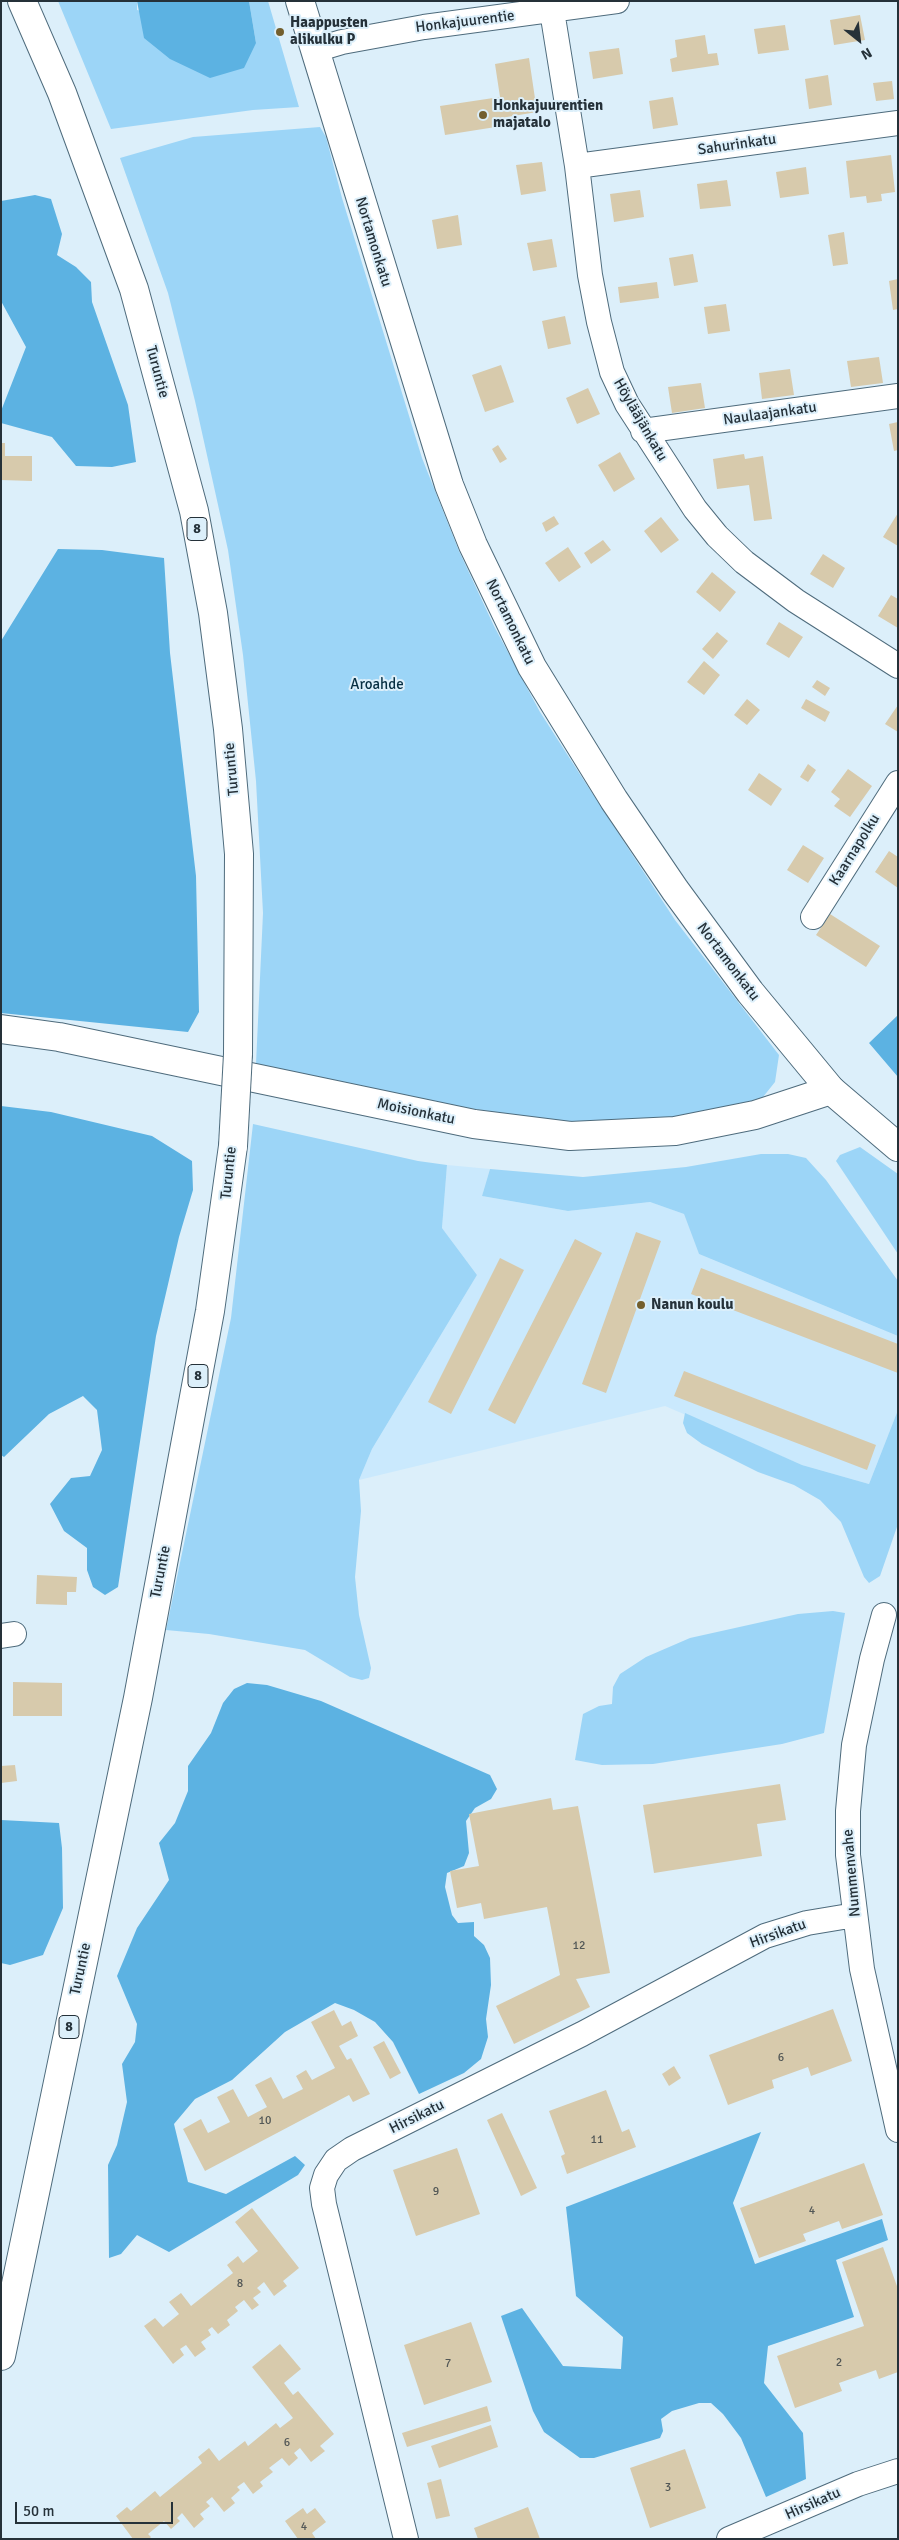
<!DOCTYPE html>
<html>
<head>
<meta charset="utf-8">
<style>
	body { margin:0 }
	#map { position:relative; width:899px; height:2540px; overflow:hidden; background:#dceffa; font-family:Signika,sans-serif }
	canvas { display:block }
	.frame { position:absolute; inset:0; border:2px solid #253139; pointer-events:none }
	.north { position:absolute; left:834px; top:15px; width:50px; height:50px; -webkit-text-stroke:4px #dceffa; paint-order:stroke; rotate:151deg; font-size:14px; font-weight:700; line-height:20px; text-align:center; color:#253139 }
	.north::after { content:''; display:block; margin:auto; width:18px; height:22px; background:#253139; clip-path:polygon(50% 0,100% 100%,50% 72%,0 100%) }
	.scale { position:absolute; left:15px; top:2502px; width:158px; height:22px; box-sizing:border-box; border:2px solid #253139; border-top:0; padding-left:6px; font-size:15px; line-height:18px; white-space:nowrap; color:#253139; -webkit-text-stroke:4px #dceffa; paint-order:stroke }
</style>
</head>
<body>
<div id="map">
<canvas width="899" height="2540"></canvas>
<div class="frame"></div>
<div class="north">N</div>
<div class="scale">50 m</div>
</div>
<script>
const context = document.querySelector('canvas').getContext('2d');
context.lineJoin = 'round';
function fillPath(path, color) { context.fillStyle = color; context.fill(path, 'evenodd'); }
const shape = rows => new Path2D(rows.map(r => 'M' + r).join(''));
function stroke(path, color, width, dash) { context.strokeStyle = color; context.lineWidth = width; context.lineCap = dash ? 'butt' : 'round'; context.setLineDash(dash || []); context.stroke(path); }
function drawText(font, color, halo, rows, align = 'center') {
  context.font = font + ' Signika,sans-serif'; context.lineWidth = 4; context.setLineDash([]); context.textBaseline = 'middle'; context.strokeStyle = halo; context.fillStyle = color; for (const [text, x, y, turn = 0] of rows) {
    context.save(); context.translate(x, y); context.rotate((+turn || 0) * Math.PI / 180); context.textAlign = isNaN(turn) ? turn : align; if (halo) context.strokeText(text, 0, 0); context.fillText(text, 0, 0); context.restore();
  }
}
fillPath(shape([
	[447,1165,490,1169,482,1196,568,1211,650,1202,684,1214,699,1254,898,1336,898,1410,869,1484,802,1465,665,1406,359,1480,372,1449,477,1275,442,1228]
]), '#cae9fd');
fillPath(shape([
	[58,1,137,1,137,10,256,43,249,1,268,1,299,107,253,110,111,129],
	[320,127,326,137,342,198,422,458,459,551,494,626,540,712,583,779,675,920,779,1055,775,1082,763,1097,719,1112,648,1121,552,1121,462,1107,256,1064,263,913,256,781,243,655,228,550,195,401,168,293,120,158,193,137],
	[253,1124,418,1161,447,1165,442,1228,477,1275,372,1449,359,1480,361,1511,355,1577,359,1615,371,1668,369,1678,362,1680,350,1677,305,1650,209,1634,166,1630,231,1318],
	[860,1147,898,1174,898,1254,836,1161,840,1155],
	[761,1154,788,1154,806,1158,826,1180,898,1281,898,1336,699,1254,684,1214,650,1202,568,1211,482,1196,490,1169,583,1177,686,1167],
	[898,1410,898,1524,880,1576,869,1583,864,1577,841,1522,820,1500,794,1485,758,1472,702,1444,687,1433,683,1423,685,1413,802,1465,869,1484],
	[833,1611,845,1613,824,1733,782,1744,653,1764,602,1765,575,1760,583,1714,599,1706,612,1704,613,1687,620,1674,646,1657,690,1638,798,1614]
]), '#9cd5f7');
fillPath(shape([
	[137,1,249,1,256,43,244,68,210,78,170,59,144,38],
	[35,195,51,199,62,234,57,255,76,267,91,282,92,302,128,405,136,462,112,467,76,466,52,437,1,423,1,411,26,347,1,301,1,201],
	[58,549,102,550,164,558,170,653,196,876,199,1012,188,1032,1,1013,1,641],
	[898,1015,898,1077,869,1043],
	[1,1106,51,1112,152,1136,192,1161,193,1190,179,1237,156,1336,118,1587,105,1595,93,1587,87,1570,87,1548,64,1531,50,1504,71,1478,90,1476,102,1450,97,1410,83,1396,49,1414,4,1457,1,1455],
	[247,1683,267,1685,321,1701,490,1775,497,1789,491,1799,475,1808,466,1821,469,1853,464,1866,447,1873,445,1887,452,1915,458,1923,474,1922,474,1936,484,1945,490,1958,491,1985,486,2019,488,2037,481,2059,464,2073,419,2094,393,2042,375,2022,354,2010,335,2003,285,2032,232,2080,195,2099,174,2124,188,2182,226,2194,295,2156,305,2165,298,2175,169,2252,137,2235,121,2254,109,2258,108,2165,117,2145,127,2102,122,2064,135,2042,137,2024,117,1976,137,1928,169,1880,159,1843,175,1823,188,1791,188,1766,211,1733,223,1703,234,1689],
	[1,1820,59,1823,62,1848,63,1908,43,1955,10,1965,1,1963],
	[761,2132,733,2203,755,2264,882,2219,888,2240,836,2260,854,2317,768,2346,764,2383,803,2433,806,2479,766,2497,741,2438,723,2414,711,2403,699,2403,672,2411,661,2419,663,2431,660,2438,594,2458,580,2458,544,2432,533,2411,501,2316,522,2308,563,2366,621,2369,623,2337,576,2296,566,2207]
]), '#5cb2e2');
fillPath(shape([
	[860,15,865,40,834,45,830,20],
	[785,25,789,50,758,54,754,29],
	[705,35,708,54,717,53,719,65,672,72,670,59,677,57,675,40],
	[619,48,623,74,593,79,589,52],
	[529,58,537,112,501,118,502,126,445,135,440,106,500,97,495,64],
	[828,75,832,105,809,109,805,79],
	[892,81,894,99,876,101,873,83],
	[673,97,678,125,653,129,649,101],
	[891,155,895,192,881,194,882,201,867,203,866,196,850,198,846,161],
	[542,162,546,191,521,195,516,165],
	[806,167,809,194,780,198,776,172],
	[727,180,731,206,700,209,697,184],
	[640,190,644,217,614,222,610,194],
	[458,215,462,245,437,249,432,220],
	[844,232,848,264,833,266,828,235],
	[552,239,557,267,533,271,527,243],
	[693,254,698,282,674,286,669,258],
	[898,279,898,309,893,310,889,281],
	[657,282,659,298,620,303,618,287],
	[726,304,730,331,708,334,704,307],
	[565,316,571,344,548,349,542,321],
	[879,357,883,383,851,387,847,361],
	[501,365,514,402,485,412,472,375],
	[790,369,794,395,762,399,759,373],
	[701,383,705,408,672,413,668,387],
	[588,388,600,414,577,424,566,398],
	[898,422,898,450,894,451,889,424],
	[1,443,5,443,5,456,32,456,32,481,1,480],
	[498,445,507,459,500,463,492,449],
	[620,452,635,479,614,492,598,465],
	[744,454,745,459,763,456,772,519,754,521,749,485,717,489,713,459],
	[898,513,898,546,883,537],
	[554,516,559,524,546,532,542,523],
	[661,517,679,540,661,553,644,531],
	[603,540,611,550,591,564,584,553],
	[568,547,581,567,559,582,545,563],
	[823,554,845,568,833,588,810,574],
	[712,572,736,592,720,612,696,592],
	[891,595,898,599,898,628,878,616],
	[779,622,803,637,789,658,766,644],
	[717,632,728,641,713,659,702,649],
	[704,661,720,675,704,695,687,682],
	[817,680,830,688,825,696,812,687],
	[747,699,760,710,747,725,734,715],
	[806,699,830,712,825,722,801,708],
	[898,705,898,732,885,724],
	[808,764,816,770,808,782,800,777],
	[848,769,872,786,850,817,834,806,840,799,831,792],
	[759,773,782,789,771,806,748,790],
	[803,845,824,858,808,883,787,870],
	[889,851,898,857,898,888,875,872],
	[830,914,880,946,866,967,816,935],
	[636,1232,661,1241,606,1393,582,1384],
	[575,1239,602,1253,515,1424,488,1410],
	[500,1258,524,1270,451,1414,428,1402],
	[701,1268,898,1344,898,1373,691,1294],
	[684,1371,876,1445,867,1470,674,1396],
	[37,1575,77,1577,76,1592,67,1592,67,1605,36,1604],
	[13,1682,62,1683,62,1716,13,1716],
	[15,1765,17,1781,1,1783,1,1766],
	[780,1784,786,1820,757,1824,762,1856,654,1873,643,1805],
	[551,1798,553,1810,578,1806,610,1973,576,1979,590,2007,514,2044,496,2006,560,1975,547,1907,484,1919,481,1903,457,1908,450,1871,479,1866,469,1814],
	[833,2009,852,2061,811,2076,808,2067,772,2080,774,2088,728,2105,709,2055],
	[334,2010,342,2026,351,2021,358,2036,339,2046,347,2060,351,2058,370,2094,353,2102,349,2095,205,2171,183,2129,201,2119,208,2133,230,2122,217,2097,233,2089,248,2117,267,2107,255,2085,271,2077,283,2099,303,2089,296,2076,306,2070,312,2080,335,2068,311,2022],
	[384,2041,401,2073,390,2079,373,2047],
	[674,2066,681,2078,669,2086,662,2074],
	[606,2090,622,2132,629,2129,636,2147,567,2174,561,2156,565,2154,549,2111],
	[502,2113,537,2188,521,2196,487,2120],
	[457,2148,480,2214,416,2236,393,2170],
	[864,2163,883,2215,842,2229,839,2221,803,2234,806,2241,759,2258,740,2208],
	[252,2208,299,2268,283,2281,287,2286,274,2296,264,2282,257,2288,261,2292,253,2298,259,2305,252,2310,244,2300,235,2307,238,2311,227,2320,230,2325,218,2334,212,2327,208,2330,211,2335,201,2342,206,2349,195,2357,186,2345,180,2349,184,2355,173,2364,144,2326,155,2318,163,2327,179,2314,169,2302,181,2293,191,2306,233,2273,227,2265,238,2256,243,2263,258,2251,235,2222],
	[883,2247,898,2289,898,2372,879,2379,876,2370,839,2383,842,2391,795,2408,777,2356,864,2326,842,2262],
	[471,2322,492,2382,424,2405,404,2345],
	[280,2344,301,2369,284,2383,293,2395,298,2391,334,2434,320,2446,325,2451,311,2462,300,2448,294,2453,298,2458,289,2466,282,2458,269,2468,273,2472,260,2482,263,2486,253,2494,244,2482,237,2487,240,2490,231,2498,235,2503,224,2512,212,2497,206,2502,210,2506,200,2514,204,2519,194,2528,182,2513,177,2518,180,2521,171,2529,164,2521,148,2534,151,2537,149,2539,133,2539,116,2516,127,2507,131,2511,155,2491,160,2497,202,2463,198,2457,209,2448,219,2461,245,2441,248,2446,276,2423,280,2428,293,2418,252,2367],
	[487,2406,491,2421,407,2447,402,2433],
	[491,2425,498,2447,439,2468,431,2446],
	[685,2449,706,2508,650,2528,630,2468],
	[441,2479,450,2516,436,2519,427,2483],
	[528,2507,540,2539,478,2539,474,2528],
	[303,2508,307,2514,315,2508,326,2522,312,2533,316,2539,298,2539,285,2521]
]), '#d7caac');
const minor = shape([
	[555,1,552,11,577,166,590,275,599,322,612,372,627,404,695,509,717,536,744,562,796,601,898,666],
	[315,50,342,42,424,27,617,1],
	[577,166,898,123],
	[643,431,898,396],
	[813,917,898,783],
	[884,1615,872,1659,854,1745,848,1811,848,1855,862,1969,898,2130],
	[1,1636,14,1634],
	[406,2539,324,2204,322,2188,326,2175,336,2160,352,2149,582,2034,765,1936,807,1923,855,1915],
	[729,2539,858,2484,898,2471]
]);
const tertiary = shape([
	[1,1029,59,1037,474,1124,570,1136,675,1131,755,1115,831,1090]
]);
const secondary = shape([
	[300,1,449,485,473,545,532,667,614,800,675,890,750,992,831,1090,898,1147]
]);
const trunk = shape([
	[22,1,62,93,134,289,194,511,213,613,228,729,239,854,238,1054],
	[1,2356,138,1698,210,1311,233,1146]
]);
stroke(minor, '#4e6b7c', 26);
stroke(tertiary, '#4e6b7c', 30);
stroke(secondary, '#4e6b7c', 30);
stroke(trunk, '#4e6b7c', 30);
stroke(minor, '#fff', 24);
stroke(tertiary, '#fff', 28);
stroke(secondary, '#fff', 28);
stroke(trunk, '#fff', 28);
const trunkBridge = shape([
	[233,1146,238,1054]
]);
stroke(trunkBridge, '#4e6b7c', 30, []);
stroke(trunkBridge, '#fff', 28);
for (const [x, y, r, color] of [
	[280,32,5,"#735f2e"],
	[483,115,5,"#735f2e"],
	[641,1305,5,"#735f2e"]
]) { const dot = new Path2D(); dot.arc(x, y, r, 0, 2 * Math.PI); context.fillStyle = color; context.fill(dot); stroke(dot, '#dceffa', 2); }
drawText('12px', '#525756', null, [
	["12",579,1946],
	["6",781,2058],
	["10",265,2121],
	["11",597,2140],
	["9",436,2192],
	["4",812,2211],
	["8",240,2284],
	["2",839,2363],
	["7",448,2364],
	["6",287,2443],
	["3",668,2488],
	["4",304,2527]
]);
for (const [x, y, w] of [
	[197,529,20],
	[198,1376,20],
	[69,2027,20]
]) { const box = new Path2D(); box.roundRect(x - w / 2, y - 11.5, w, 23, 4); context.fillStyle = '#dceffa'; context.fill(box); stroke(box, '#253139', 1); }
drawText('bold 14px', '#253139', null, [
	["8",197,529],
	["8",198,1376],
	["8",69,2027]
]);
drawText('15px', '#253139', '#dceffa', [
	["Honkajuurentie",465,22,-7],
	["Sahurinkatu",737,145,-8],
	["Nortamonkatu",373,242,73],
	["Turuntie",157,372,75],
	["Naulaajankatu",770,414,-8],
	["Höylääjänkatu",640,420,60],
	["Nortamonkatu",510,622,64],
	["Turuntie",232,769,-95],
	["Kaarnapolku",855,850,-58],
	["Nortamonkatu",728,962,53],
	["Moisionkatu",416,1112,12],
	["Turuntie",229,1173,-84],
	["Turuntie",161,1572,-79],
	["Nummenvahe",852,1873,-95],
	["Hirsikatu",778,1934,-20],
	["Turuntie",81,1969,-78],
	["Hirsikatu",417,2117,-26],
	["Hirsikatu",813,2504,-24]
]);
drawText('bold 15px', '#253139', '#dceffa', [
	["Haappusten",290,23],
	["alikulku P",290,40],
	["Honkajuurentien",493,106],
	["majatalo",493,123],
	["Nanun koulu",651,1305]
], 'left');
drawText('15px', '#072f42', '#dceffa', [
	["Aroahde",377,685]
]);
</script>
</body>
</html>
